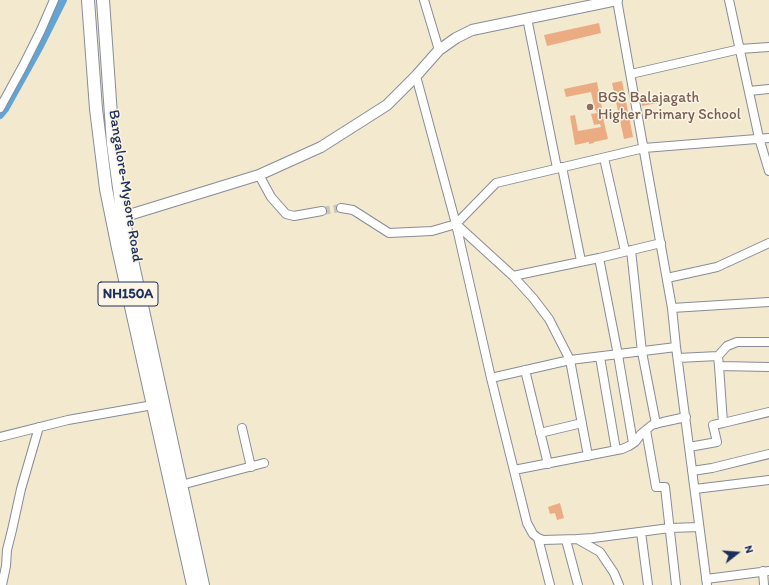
<!DOCTYPE html>
<html>
<head>
<meta charset="utf-8">
<style>
	body { margin:0 }
	#map { position:relative; width:769px; height:585px; overflow:hidden; background:#f3e9cf; font-family:Itim,sans-serif }
	canvas { display:block }
	.north { position:absolute; left:717px; top:533px; width:40px; height:40px; -webkit-text-stroke:3px #fcf5e5; paint-order:stroke; rotate:73deg; font-size:11px; font-weight:700; line-height:16px; text-align:center; color:#1b2f5e }
	.north::after { content:''; display:block; margin:auto; width:14px; height:18px; background:#1b2f5e; clip-path:polygon(50% 0,100% 100%,50% 72%,0 100%) }
</style>
</head>
<body>
<div id="map">
<canvas width="769" height="585"></canvas>
<div class="north">N</div>
</div>
<script>
const context = document.querySelector('canvas').getContext('2d');
context.lineJoin = 'round';
const shape = rows => new Path2D(rows.map(r => 'M' + r).join(''));
function stroke(path, color, width, dash) { context.strokeStyle = color; context.lineWidth = width; context.lineCap = dash ? 'butt' : 'round'; context.setLineDash(dash || []); context.stroke(path); }
function fillPath(path, color) { context.fillStyle = color; context.fill(path, 'evenodd'); }
function drawText(font, color, halo, rows, align = 'center') {
  context.font = font + ' Itim,sans-serif'; context.lineWidth = 3; context.setLineDash([]); context.textBaseline = 'middle'; context.strokeStyle = halo; context.fillStyle = color; for (const [text, x, y, turn = 0] of rows) {
    context.save(); context.translate(x, y); context.rotate((+turn || 0) * Math.PI / 180); context.textAlign = isNaN(turn) ? turn : align; if (halo) context.strokeText(text, 0, 0); context.fillText(text, 0, 0); context.restore();
  }
}
stroke(shape([
	[0,115,5,109,40,46,63,0]
]), '#60a5d5', 8);
fillPath(shape([
	[599,23,601,33,547,46,544,35],
	[622,81,633,137,624,139,612,83],
	[597,82,602,108,601,109,608,139,594,142,594,143,589,144,589,142,575,145,570,116,575,115,578,131,601,127,600,124,594,125,591,114,597,113,596,110,595,110,591,92,566,97,564,89],
	[644,95,645,99,657,97,658,103,642,106,640,96],
	[560,503,564,518,557,520,555,513,550,514,548,507]
]), '#ebac84');
stroke(shape([
	[322,211,341,208]
]), '#c8c4b8', 8, [8, 4]);
const minor = shape([
	[424,0,439,50],
	[617,0,672,308,676,347,707,585],
	[729,0,759,138,769,171],
	[527,18,557,168],
	[631,74,740,49,769,47],
	[416,76,456,224,491,378,527,523,533,534,538,538,543,540,577,539,600,552,614,573,619,585],
	[749,91,769,89],
	[0,108,23,66,41,30,54,0],
	[604,158,625,251],
	[562,167,581,261],
	[259,175,271,197,286,214,294,216,322,211],
	[341,208,353,210,389,233,432,231,456,224,496,183,644,148,769,138],
	[456,224,513,276,533,298,549,319,570,360,588,456],
	[631,250,642,352,656,424],
	[599,258,618,355,633,443],
	[513,276,599,258,661,243],
	[667,278,717,267,769,243],
	[672,308,769,302],
	[718,356,727,346,737,342,769,342],
	[600,357,616,450],
	[678,358,718,356,719,366,769,367],
	[525,370,548,464],
	[491,378,570,360,676,347],
	[723,423,769,412],
	[242,428,251,467],
	[646,430,656,487,665,487,676,585],
	[540,433,582,423],
	[0,437,68,420,153,405],
	[689,447,717,442,713,425,723,423,719,366],
	[514,470,622,449,629,446,635,442,641,434,652,425,663,422,686,417],
	[692,471,712,468,769,454],
	[181,485,264,463],
	[695,489,769,480],
	[641,532,648,585],
	[538,538,550,585],
	[577,539,593,538,670,528,699,527],
	[566,540,578,585],
	[763,571,764,585],
	[706,579,769,571],
	[2,585,6,566,7,550,12,530,21,489,39,427]
]);
const major = shape([
	[116,219,259,175,321,147,387,105,416,76,439,50,456,38,472,30,617,0]
]);
const highway = shape([
	[88,0,96,109,106,189,118,248,193,585],
	[103,0,113,144,123,217,135,274,203,585]
]);
stroke(minor, '#878c96', 10);
stroke(major, '#878c96', 12);
stroke(highway, '#878c96', 14);
stroke(minor, '#fff', 8);
stroke(major, '#fff', 10);
stroke(highway, '#fff', 12);
for (const [x, y, r, color] of [
	[590,107,4,"#8d6e63"]
]) { const dot = new Path2D(); dot.arc(x, y, r, 0, 2 * Math.PI); context.fillStyle = color; context.fill(dot); stroke(dot, '#fcf5e5', 1.5); }
for (const [x, y, w] of [
	[128,294,60]
]) { const box = new Path2D(); box.roundRect(x - w / 2, y - 12, w, 24, 3); context.fillStyle = '#fcf5e5'; context.fill(box); stroke(box, '#1b2f5e', 1); }
drawText('bold 14px', '#1b2f5e', null, [
	["NH150A",128,294]
]);
drawText('15px', '#785e54', '#fcf5e5', [
	["BGS Balajagath",598,98],
	["Higher Primary School",598,115]
], 'left');
drawText('15px', '#1b2f5e', '#fcf5e5', [
	["Bangalore-Mysore Road",125,186,81]
]);
</script>
</body>
</html>
